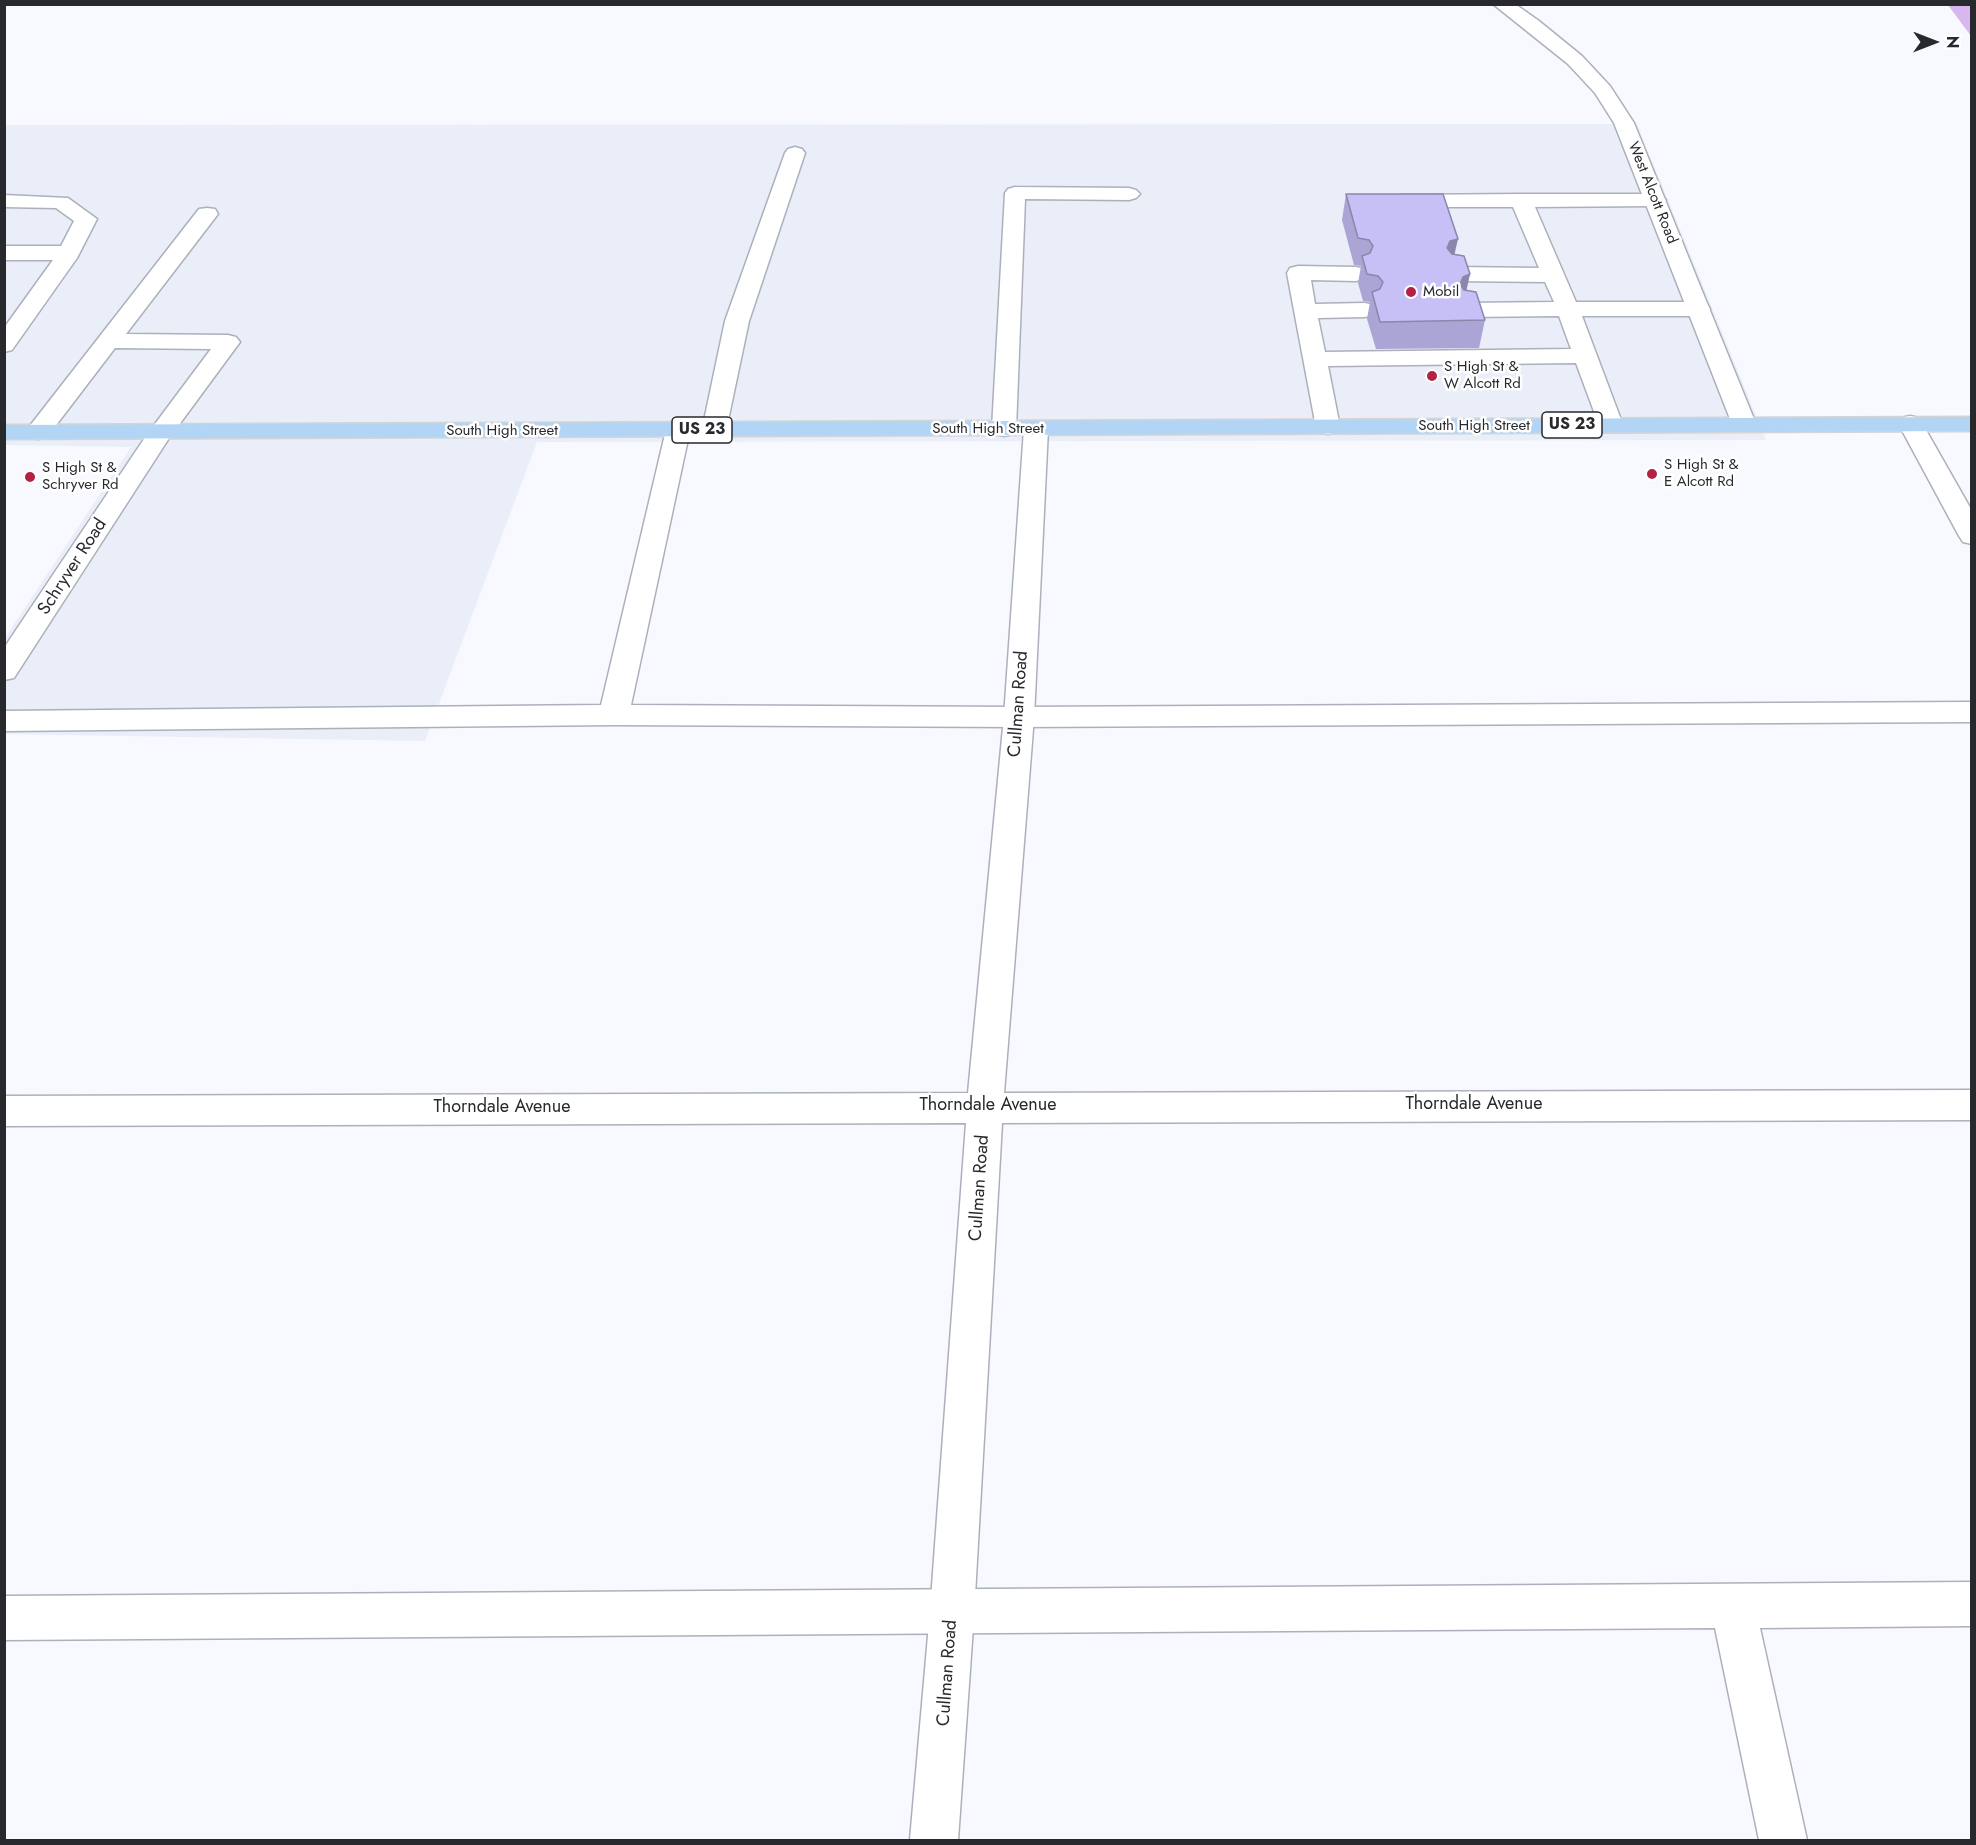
<!DOCTYPE html>
<html>
<head>
<meta charset="utf-8">
<style>
	body { margin:0 }
	#map { position:relative; width:1976px; height:1845px; overflow:hidden; background:#f7f9fe; font-family:Jost,sans-serif }
	canvas { display:block }
	.frame { position:absolute; inset:0; border:6px solid #27292d; pointer-events:none }
	.north { position:absolute; left:1904px; top:12px; width:60px; height:60px; -webkit-text-stroke:4px #fff; paint-order:stroke; rotate:90deg; font-size:16px; font-weight:700; line-height:24px; text-align:center; color:#27292d }
	.north::after { content:''; display:block; margin:auto; width:21px; height:27px; background:#27292d; clip-path:polygon(50% 0,100% 100%,50% 72%,0 100%) }
</style>
</head>
<body>
<div id="map">
<canvas width="1976" height="1845"></canvas>
<div class="frame"></div>
<div class="north">N</div>
</div>
<script>
const context = document.querySelector('canvas').getContext('2d');
context.lineJoin = 'round';
function fillPath(path, color) { context.fillStyle = color; context.fill(path, 'evenodd'); }
const shape = rows => new Path2D(rows.map(r => 'M' + r).join(''));
function stroke(path, color, width, dash) { context.strokeStyle = color; context.lineWidth = width; context.lineCap = dash ? 'butt' : 'round'; context.setLineDash(dash || []); context.stroke(path); }
function drawText(font, color, halo, rows, align = 'center') {
  context.font = font + ' Jost,sans-serif'; context.lineWidth = 5; context.setLineDash([]); context.textBaseline = 'middle'; context.strokeStyle = halo; context.fillStyle = color; for (const [text, x, y, turn = 0] of rows) {
    context.save(); context.translate(x, y); context.rotate((+turn || 0) * Math.PI / 180); context.textAlign = isNaN(turn) ? turn : align; if (halo) context.strokeText(text, 0, 0); context.fillText(text, 0, 0); context.restore();
  }
}
fillPath(shape([
	[1637,124,1766,440,537,442,425,741,5,734,5,638,131,447,5,445,5,125]
]), '#e9eef9');
fillPath(shape([
	[1948,5,1971,5,1971,36]
]), '#d7b7ee');
const lane = shape([
	[795,147,802,149,805,153,749,321,726,430,723,435,714,437,705,435,702,430,725,321,785,153,788,149,795,147],
	[1015,187,1129,188,1136,190,1140,194,1136,198,1129,200,1025,199,1016,429,1013,434,1004,436,995,434,992,429,1005,193,1008,189,1015,187],
	[1521,194,1655,194,1662,196,1666,200,1662,204,1655,206,1535,207,1576,302,1699,302,1707,304,1710,309,1707,314,1699,316,1582,316,1623,425,1620,430,1611,432,1602,430,1599,425,1576,363,1328,366,1340,427,1337,432,1328,434,1319,432,1316,427,1287,273,1290,268,1298,266,1356,267,1364,269,1367,274,1364,279,1356,281,1311,280,1315,304,1365,303,1373,305,1376,310,1373,315,1365,317,1318,318,1325,352,1571,349,1559,316,1467,317,1459,315,1456,310,1459,305,1467,303,1554,302,1545,282,1455,281,1447,279,1444,274,1447,269,1455,267,1539,268,1513,207,1402,207,1395,205,1391,201,1395,197,1402,195,1521,194],
	[4,195,68,198,97,219,77,258,12,350,4,352,4,328,53,260,4,260,4,246,61,246,74,221,56,208,4,207,4,195],
	[207,208,215,209,218,214,126,334,228,335,236,337,240,342,170,437,161,439,152,437,149,432,211,349,115,348,47,437,38,439,29,437,26,432,29,427,199,209,207,208],
	[678,423,687,425,690,430,631,705,1019,707,1972,702,1972,722,1019,727,614,725,4,731,4,711,601,705,666,430,669,425,678,423],
	[1972,1582,1972,1626,1760,1628,1807,1840,1759,1840,1715,1628,4,1640,4,1596,1972,1582]
]);
const street = shape([
	[1493,4,1515,4,1539,21,1582,56,1610,86,1634,123,1756,424,1753,429,1744,431,1735,429,1732,424,1614,123,1595,93,1568,64,1493,4],
	[1910,416,1919,418,1922,423,1972,511,1972,544,1963,542,1959,536,1898,423,1901,418,1910,416],
	[1036,422,1045,424,1048,429,1034,717,1004,1093,1972,1090,1972,1120,1002,1123,974,1613,958,1840,910,1840,930,1613,966,1123,4,1126,4,1096,968,1093,1004,717,1024,429,1027,424,1036,422],
	[161,425,170,427,173,432,14,678,4,680,4,648,152,427,161,425]
]);
const primary = shape([
	[1972,417,1972,431,4,439,4,425,1972,417]
]);
stroke(lane, '#abb0bb', 3);
stroke(street, '#abb0bb', 3);
stroke(primary, '#d4d4d5', 3);
fillPath(lane, '#fff');
fillPath(street, '#fff');
fillPath(primary, '#b3d5f5');
fillPath(shape([
	[1346,194,1455,255,1470,274,1466,290,1485,320,1479,348,1376,349,1367,319,1370,302,1363,301,1358,283,1361,266,1354,265,1342,220]
]), '#aaa5d4');
fillPath(shape([
	[1458,239,1452,265,1447,248,1450,241],
	[1470,274,1464,301,1460,284,1463,277]
]), '#8b86ac');
const building = shape([
	[1346,194,1443,194,1458,239,1450,241,1447,248,1452,254,1464,256,1470,274,1463,277,1460,284,1464,290,1476,292,1485,320,1380,322,1372,292,1380,289,1383,282,1378,276,1367,274,1362,256,1370,253,1373,246,1369,240,1358,238,1346,194]
]);
fillPath(building, '#c6c0f6');
stroke(building, '#8b86ac', 1.5);
for (const [x, y, r, color] of [
	[1411,292,6,"#b42243"],
	[1432,376,6,"#b42243"],
	[1652,474,6,"#b42243"],
	[30,477,6,"#b42243"]
]) { const dot = new Path2D(); dot.arc(x, y, r, 0, 2 * Math.PI); context.fillStyle = color; context.fill(dot); stroke(dot, '#fff', 2); }
drawText('15px', '#27292d', '#fff', [
	["West Alcott Road",1652,193,68],
	["South High Street",1474,426],
	["South High Street",988,429],
	["South High Street",502,431]
]);
drawText('15px', '#27292d', '#fff', [
	["Mobil",1423,292],
	["S High St &",1444,367],
	["W Alcott Rd",1444,384],
	["S High St &",1664,465],
	["E Alcott Rd",1664,482],
	["S High St &",42,468],
	["Schryver Rd",42,485]
], 'left');
for (const [x, y, w] of [
	[1572,425,60],
	[702,430,60]
]) { const box = new Path2D(); box.roundRect(x - w / 2, y - 13, w, 26, 4.5); context.fillStyle = '#fff'; context.fill(box); stroke(box, '#27292d', 1.5); }
drawText('bold 16px', '#27292d', null, [
	["US 23",1572,425],
	["US 23",702,430]
]);
drawText('18px', '#27292d', '#fff', [
	["Schryver Road",73,567,-57],
	["Cullman Road",1019,704,-86],
	["Thorndale Avenue",1474,1105],
	["Thorndale Avenue",988,1106],
	["Thorndale Avenue",502,1108],
	["Cullman Road",980,1188,-86],
	["Cullman Road",948,1673,-86]
]);
</script>
</body>
</html>
